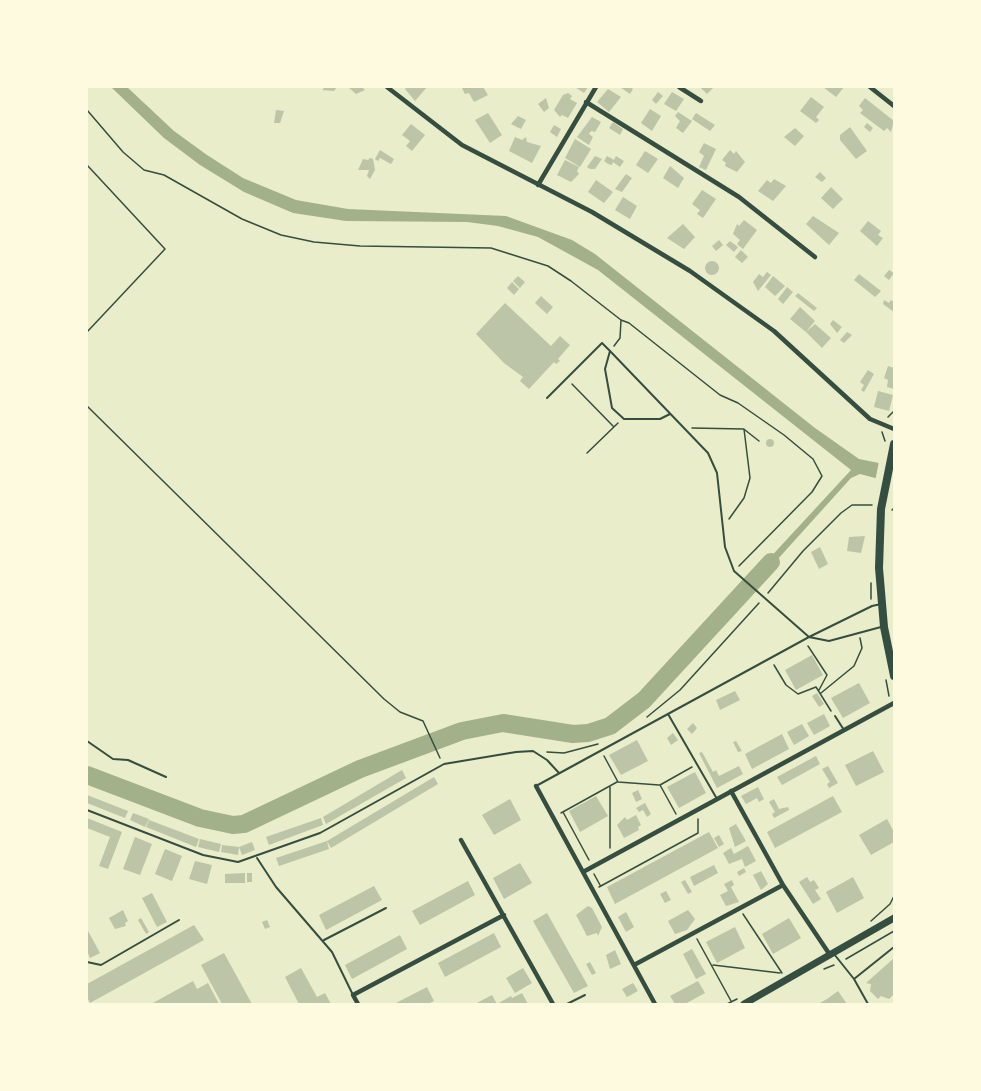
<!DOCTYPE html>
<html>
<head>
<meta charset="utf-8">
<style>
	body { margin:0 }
	#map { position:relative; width:981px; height:1091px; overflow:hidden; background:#e9edc9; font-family:Helvetica,sans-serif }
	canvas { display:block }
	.frame { position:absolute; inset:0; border:88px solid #fefae0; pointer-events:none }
</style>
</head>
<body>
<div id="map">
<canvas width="981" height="1091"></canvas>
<div class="frame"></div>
</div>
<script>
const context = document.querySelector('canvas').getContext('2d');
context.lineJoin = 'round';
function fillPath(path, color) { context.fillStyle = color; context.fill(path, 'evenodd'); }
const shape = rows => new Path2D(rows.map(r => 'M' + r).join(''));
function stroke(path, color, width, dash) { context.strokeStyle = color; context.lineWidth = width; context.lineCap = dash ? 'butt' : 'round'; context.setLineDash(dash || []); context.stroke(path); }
fillPath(shape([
	[111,87,127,87,174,131,207,155,243,178,296,200,348,209,506,216,572,240,595,254,815,428,859,459,894,466,894,483,860,474,851,478,758,581,753,576,851,470,598,270,538,237,498,226,467,222,346,221,293,213,244,192,200,165,164,138]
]), '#a3b18a');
fillPath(shape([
	[879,461,894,463,894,486,875,482]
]), '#e9edc9');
stroke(shape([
	[87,775,200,818,233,825,244,824,360,769,462,731,503,723,573,734,588,733,610,726,644,700,771,562]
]), '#a3b18a', 18);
fillPath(shape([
	[325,87,337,87,334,91,322,90],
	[348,87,362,87,365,90,356,94],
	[407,87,427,87,415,101,405,89],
	[465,87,483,87,488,95,474,102,469,93,465,94,462,88],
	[575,87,588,87,584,93],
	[620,87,631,87,633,89,630,94],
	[700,87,714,87,707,94],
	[823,87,844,87,836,97],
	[608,89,621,97,609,112,597,102],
	[658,92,663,96,656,104,652,100],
	[672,92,684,99,676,111,664,104],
	[568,93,572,96,570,99,577,103,568,118,562,115,560,117,554,110,563,95],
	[811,97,824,107,816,117,819,120,816,123,800,111],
	[546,98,549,108,544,112,538,104],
	[865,98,894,121,891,132,887,128,884,131,860,113,863,110,859,106],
	[650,109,661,116,652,131,641,123],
	[276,110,284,111,280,123,274,123],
	[678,112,692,121,683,133,676,128,680,121,675,116],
	[488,113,502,135,490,143,475,120],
	[696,113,715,125,710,131,692,119],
	[518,116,526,120,521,129,511,124],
	[592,117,601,122,595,132,591,131,589,134,593,137,589,145,577,137],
	[613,122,623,129,620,135,609,128],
	[867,123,873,128,870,132,864,127],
	[411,124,425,135,412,151,406,146,410,141,402,135],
	[554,125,561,129,557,137,550,132],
	[850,127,867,151,856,159,840,140,840,135],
	[795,128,804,136,795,146,784,137],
	[515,137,522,140,526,137,527,142,541,146,532,163,509,151],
	[575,139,591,149,580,167,565,158],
	[704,143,716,149,706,170,699,167,704,156,699,152],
	[380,150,394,159,391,164,380,158,378,161,375,159],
	[730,150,734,154,736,151,745,162,737,172,725,166,726,163,722,160],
	[645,151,658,159,648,173,636,165],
	[595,156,602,159,595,169,590,169,587,167],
	[607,156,614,160,616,156,624,161,620,167,613,162,612,165,608,164,604,161],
	[370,158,373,159,375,170,370,179,367,176,369,170,358,170,363,159,368,160],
	[565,160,579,167,577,171,579,174,571,182,557,175],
	[670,166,684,178,678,188,663,178],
	[820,172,826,178,822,182,815,177],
	[626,174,632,178,622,192,615,189],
	[774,179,786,186,773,201,758,191,767,180,771,183],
	[596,180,613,192,604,203,588,192],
	[831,187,843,199,833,209,821,198],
	[702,190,716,199,703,218,697,214,700,210,692,204],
	[623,197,637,206,630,219,615,210],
	[813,216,839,233,829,245,806,224],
	[744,220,757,230,743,249,737,244,740,240,733,234,737,224,739,226],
	[868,221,881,231,878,235,883,238,877,246,860,231],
	[683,224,695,237,684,249,667,238],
	[719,240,723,245,716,251,712,246],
	[730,241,738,247,734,252,726,245],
	[741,250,748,257,742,263,735,257],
	'705 268a7 7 0 1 1 14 0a7 7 0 1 1-14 0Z',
	[889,270,894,273,889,280,884,276],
	[767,272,771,275,758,291,753,282,759,274,763,277],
	[859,274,881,291,875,297,854,280],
	[518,276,525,282,520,288,513,281],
	[773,276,785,286,775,296,765,287],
	[512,282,519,289,514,295,507,288],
	[787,287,793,292,783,304,778,299],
	[798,293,817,308,814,311,795,296],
	[541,296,553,307,547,314,535,303],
	[884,300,889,303,891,300,894,302,894,312,883,304],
	[505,303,551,346,560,336,570,345,558,359,560,361,556,364,554,362,529,389,520,381,523,377,504,363,476,334],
	[800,307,815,321,806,332,790,319],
	[833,320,842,327,837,333,830,324],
	[815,324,831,338,822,348,806,332],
	[847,332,852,335,844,343,840,340],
	[888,366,894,368,894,389,887,387,888,380,884,378],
	[868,370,874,374,864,392,861,390,864,385,860,382],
	[878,391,893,395,889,411,874,407],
	'766 443a4 4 0 1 1 8 0a4 4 0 1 1-8 0Z',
	[865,536,861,553,847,551,849,537],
	[820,547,828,564,819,569,811,552],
	[812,655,823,675,796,690,785,670],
	[859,683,870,703,843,718,831,698],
	[735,691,740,700,720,710,716,700],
	[817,693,824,704,819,707,812,696],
	[824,714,830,726,814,735,807,723],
	[693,723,697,728,692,734,687,729],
	[802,724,809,736,794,745,787,732],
	[673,733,678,740,671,745,667,738],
	[782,734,789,749,752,769,745,754],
	[637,740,648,761,621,775,609,755],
	[736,741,742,751,738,752,733,742],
	[873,751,884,772,856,786,845,765],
	[702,752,713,772,716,770,719,776,739,766,743,774,717,788,699,753],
	[816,756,820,764,782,785,777,777],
	[828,766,838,783,829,788,827,784,830,782,822,769],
	[402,770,406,778,326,824,323,817],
	[695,772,706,793,679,808,667,787],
	[434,777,438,784,331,848,327,841],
	[758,787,764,799,759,802,757,798,746,804,741,796],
	[638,790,642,799,636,802,632,793],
	[87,795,128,811,125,818,87,803],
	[596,796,608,816,580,832,569,811],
	[833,796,842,812,775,848,767,832],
	[510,799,521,820,494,835,482,815],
	[774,799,779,809,788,807,789,810,774,818,772,814,775,812,769,802],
	[645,803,651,814,647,817,643,810,639,812,636,808],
	[133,813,149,819,145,827,130,820],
	[636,815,641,825,638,827,639,830,624,838,617,825,625,817,627,820],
	[87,818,122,832,108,869,99,866,110,837,87,828],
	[321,818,323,825,269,845,266,837],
	[887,819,894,832,894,842,871,855,859,835],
	[149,820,199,839,196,847,146,827],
	[736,824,746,841,735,847,729,828],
	[709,832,718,848,615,904,607,887],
	[719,835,724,844,719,847,714,838],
	[135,837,152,844,140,875,123,869],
	[200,839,221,844,219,852,198,847],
	[327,841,329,849,279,866,276,858],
	[252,842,255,850,242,855,239,847],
	[222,845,239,847,238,855,221,852],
	[748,846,756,861,745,867,742,859,729,864,723,853,731,848,734,854],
	[165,849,182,856,172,881,155,874],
	[195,861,212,865,207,884,189,879],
	[520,863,532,883,504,899,493,878],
	[714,865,718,873,694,886,690,877],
	[744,868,746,872,739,876,737,872],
	[761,871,768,884,761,890,753,875],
	[245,873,245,883,225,883,225,874],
	[247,873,252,873,252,882,247,882],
	[807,877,810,882,814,880,819,888,815,890,821,899,813,904,799,882],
	[853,877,864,898,837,913,826,892],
	[685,880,692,892,688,894,681,882],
	[732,880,734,885,731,887,739,902,726,906,720,895,728,891,724,884],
	[468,881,475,895,420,925,412,911],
	[374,886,382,900,326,930,319,915],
	[666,891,671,900,665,903,660,894],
	[152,893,167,922,157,927,142,898],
	[588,906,592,908,602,927,598,936,597,933,587,936,576,915],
	[123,910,128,921,125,923,126,926,115,929,109,918],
	[688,910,695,919,687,930,675,934,668,921],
	[626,912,634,927,626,932,618,917],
	[547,913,588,986,574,993,533,921],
	[141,918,149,932,146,934,138,920],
	[789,918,801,938,773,954,762,934],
	[267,920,270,927,265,929,262,922],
	[194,925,204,940,90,1003,87,997,87,984],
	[735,927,745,948,717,963,706,942],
	[87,929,100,953,90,958,87,951],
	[494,933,501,947,445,977,438,963],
	[400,935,407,949,352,979,345,965],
	[692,949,706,974,696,979,683,954],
	[615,950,621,964,610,969,606,955],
	[224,953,252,1004,222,1004,201,965],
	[894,958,894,994,889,999,881,996,878,999,870,991,871,984,866,983],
	[590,962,596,973,592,975,586,964],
	[301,968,317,997,325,993,331,1004,299,1004,285,977],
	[523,968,532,983,515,993,506,978],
	[193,981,197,989,208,983,219,1004,151,1004],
	[698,981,705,993,685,1004,675,1004,670,996],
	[633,983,638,991,627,997,622,989],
	[427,987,434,1001,428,1004,394,1004],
	[838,991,847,1004,818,1004,827,999],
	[522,993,528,1004,497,1004,511,996,512,998],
	[492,995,497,1004,475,1004]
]), '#bcc5a7');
stroke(shape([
	[87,110,123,152,144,170,164,175,242,219,281,235,314,242,360,246,491,248,548,266,571,281,621,320,629,323,720,395,738,403,784,435,813,459,822,476,812,492,739,566],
	[87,165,165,249,87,332],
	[614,346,620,338,621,320],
	[572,384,613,426],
	[87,406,384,699,400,712,423,721,440,758],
	[888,417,894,411],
	[692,428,744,429,750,478,744,498,729,519],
	[745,430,759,441],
	[882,432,885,441],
	[587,453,618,423],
	[892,510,894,508],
	[871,583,871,599],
	[768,593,803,551,841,513,852,505,872,505],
	[808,646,827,675,819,690],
	[774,665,786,685,798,694,816,687,831,711],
	[886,680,889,696],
	[821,693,854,666,862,648,860,638],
	[647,717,680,690,759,603],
	[547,752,564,753,598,744],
	[604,756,618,782,659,785],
	[563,812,589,860],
	[561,813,617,782],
	[676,814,660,785,692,767],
	[610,848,610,787],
	[594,874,600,885],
	[599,887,698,833,698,819],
	[743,914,782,973],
	[871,921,890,904,894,896],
	[697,939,731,1001],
	[846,959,894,931],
	[713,965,780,973],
	[824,969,834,965],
	[727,1004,737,999]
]), '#344e41', 1.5);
stroke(shape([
	[610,351,708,453,717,473,725,547,734,571,809,637,829,641,881,627],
	[547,398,602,343,610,351,605,369,612,408,624,419,660,419,670,414],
	[668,714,717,799],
	[835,716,844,730],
	[87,741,113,759,128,760,166,777],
	[536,786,809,637,872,606,881,604],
	[87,810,203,855,238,862,320,833,444,764,516,752,533,751,547,760,559,773],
	[257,858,276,887,332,952,353,995],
	[324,940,386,908],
	[834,954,854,979,868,1004],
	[87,962,101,965,179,920],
	[854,979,894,947],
	[567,1004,585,995]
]), '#344e41', 2);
stroke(shape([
	[387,87,462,145,592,212,690,271,774,331,870,419,894,429],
	[679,87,701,101],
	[870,87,894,106],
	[586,102,739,197,815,257],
	[538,185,596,87],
	[536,786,655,1004],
	[731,791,783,885,830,955],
	[461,840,553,1004],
	[583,872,894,703],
	[634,965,783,885],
	[358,1004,353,995,504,915]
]), '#344e41', 4.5);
stroke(shape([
	[744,1004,894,918]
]), '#344e41', 7);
stroke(shape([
	[894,444,881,509,879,568,884,627,894,676]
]), '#344e41', 8);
</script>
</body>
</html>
